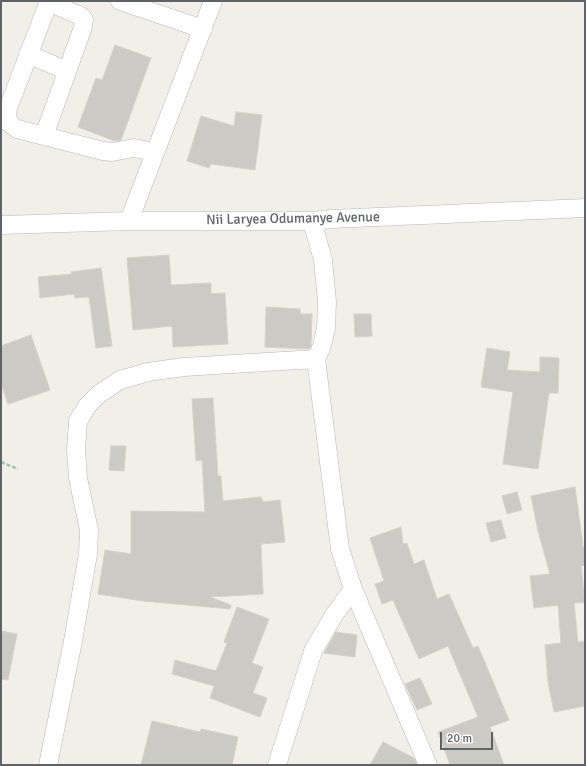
<!DOCTYPE html>
<html>
<head>
<meta charset="utf-8">
<style>
	body { margin:0 }
	#map { position:relative; width:586px; height:766px; overflow:hidden; background:#f1efe8; font-family:Signika,sans-serif }
	canvas { display:block }
	.frame { position:absolute; inset:0; border:2px solid #5f6368; pointer-events:none }
	.scale { position:absolute; left:440px; top:732px; width:53px; height:18px; box-sizing:border-box; border:2px solid #5f6368; border-top:0; padding-left:5px; font-size:12px; line-height:14px; white-space:nowrap; color:#5f6368; -webkit-text-stroke:3px #fff; paint-order:stroke }
</style>
</head>
<body>
<div id="map">
<canvas width="586" height="766"></canvas>
<div class="frame"></div>
<div class="scale">20 m</div>
</div>
<script>
const context = document.querySelector('canvas').getContext('2d');
context.lineJoin = 'round';
function fillPath(path, color) { context.fillStyle = color; context.fill(path, 'evenodd'); }
const shape = rows => new Path2D(rows.map(r => 'M' + r).join(''));
function stroke(path, color, width, dash) { context.strokeStyle = color; context.lineWidth = width; context.lineCap = dash ? 'butt' : 'round'; context.setLineDash(dash || []); context.stroke(path); }
function drawText(font, color, halo, rows, align = 'center') {
  context.font = font + ' Signika,sans-serif'; context.lineWidth = 3; context.setLineDash([]); context.textBaseline = 'middle'; context.strokeStyle = halo; context.fillStyle = color; for (const [text, x, y, turn = 0] of rows) {
    context.save(); context.translate(x, y); context.rotate((+turn || 0) * Math.PI / 180); context.textAlign = isNaN(turn) ? turn : align; if (halo) context.strokeText(text, 0, 0); context.fillText(text, 0, 0); context.restore();
  }
}
const building = shape([
	[115,45,151,58,121,140,115,141,78,127,96,78,102,80,115,45],
	[236,112,262,115,255,170,211,164,209,168,187,161,201,116,234,126,236,112],
	[169,255,171,285,211,283,211,294,225,293,228,344,173,347,172,326,133,330,127,258,169,255],
	[101,268,112,346,96,348,89,297,75,298,74,294,40,298,38,277,72,274,71,272,101,268],
	[266,307,300,309,300,314,312,314,311,346,309,349,265,347,266,307],
	[354,314,371,314,372,336,355,337,354,314],
	[31,335,50,390,8,404,1,383,1,346,31,335],
	[487,348,510,352,507,370,540,372,540,357,559,358,558,393,549,393,538,469,503,464,513,392,481,387,487,348],
	[213,398,218,476,221,476,223,501,261,497,263,502,280,500,285,542,261,544,263,594,210,597,231,605,230,609,143,601,98,594,105,550,131,554,131,511,205,512,202,460,196,461,192,399,213,398],
	[111,446,126,446,124,471,109,470,111,446],
	[575,487,583,547,585,547,585,565,581,566,585,602,574,603,578,642,585,641,585,706,554,712,548,682,545,645,561,643,558,605,534,608,530,576,550,574,538,531,531,496,575,487],
	[517,492,522,510,507,514,502,496,517,492],
	[501,520,506,538,491,542,486,523,501,520],
	[401,527,403,544,407,543,414,564,424,560,437,599,449,594,473,648,478,646,509,720,490,727,504,765,450,765,438,732,478,717,448,646,419,659,393,600,382,604,375,584,384,581,370,538,401,527],
	[237,607,269,619,252,663,263,667,253,693,267,698,260,717,210,698,214,686,172,674,175,660,216,671,227,643,224,642,237,607],
	[1,631,17,634,8,680,1,679,1,631],
	[336,632,357,635,355,657,324,653,336,632],
	[420,678,432,704,417,710,405,684,420,678],
	[152,721,200,732,201,729,238,737,232,765,141,765,152,721],
	[383,742,414,758,417,765,370,765,383,742]
]);
fillPath(building, '#cccac5');
stroke(building, '#d6d1c6', 1);
const minor = shape([
	[49,1,7,111,8,122,17,129,103,151,112,152,134,148,155,152],
	[120,1,203,29],
	[28,54,67,71],
	[44,136,83,27,84,20,81,16,48,2],
	[129,221,213,1],
	[312,221,323,260,327,302,326,328,322,346,316,359],
	[1,225,129,221,312,221,331,219,585,208],
	[48,765,73,641,88,554,89,530,78,478,76,451,78,421,87,406,99,394,120,380,148,372,184,367,316,359,340,549,353,589,428,765],
	[277,765,313,651,334,615,353,589]
]);
stroke(minor, '#b5b8bc', 19);
stroke(shape([
	[1,462,18,469]
]), '#9cc7a9', 2.5, [4, 2]);
stroke(minor, '#fff', 18);
drawText('14px', '#5f6368', '#fff', [
	["Nii Laryea Odumanye Avenue",293,219,-1]
]);
</script>
</body>
</html>
